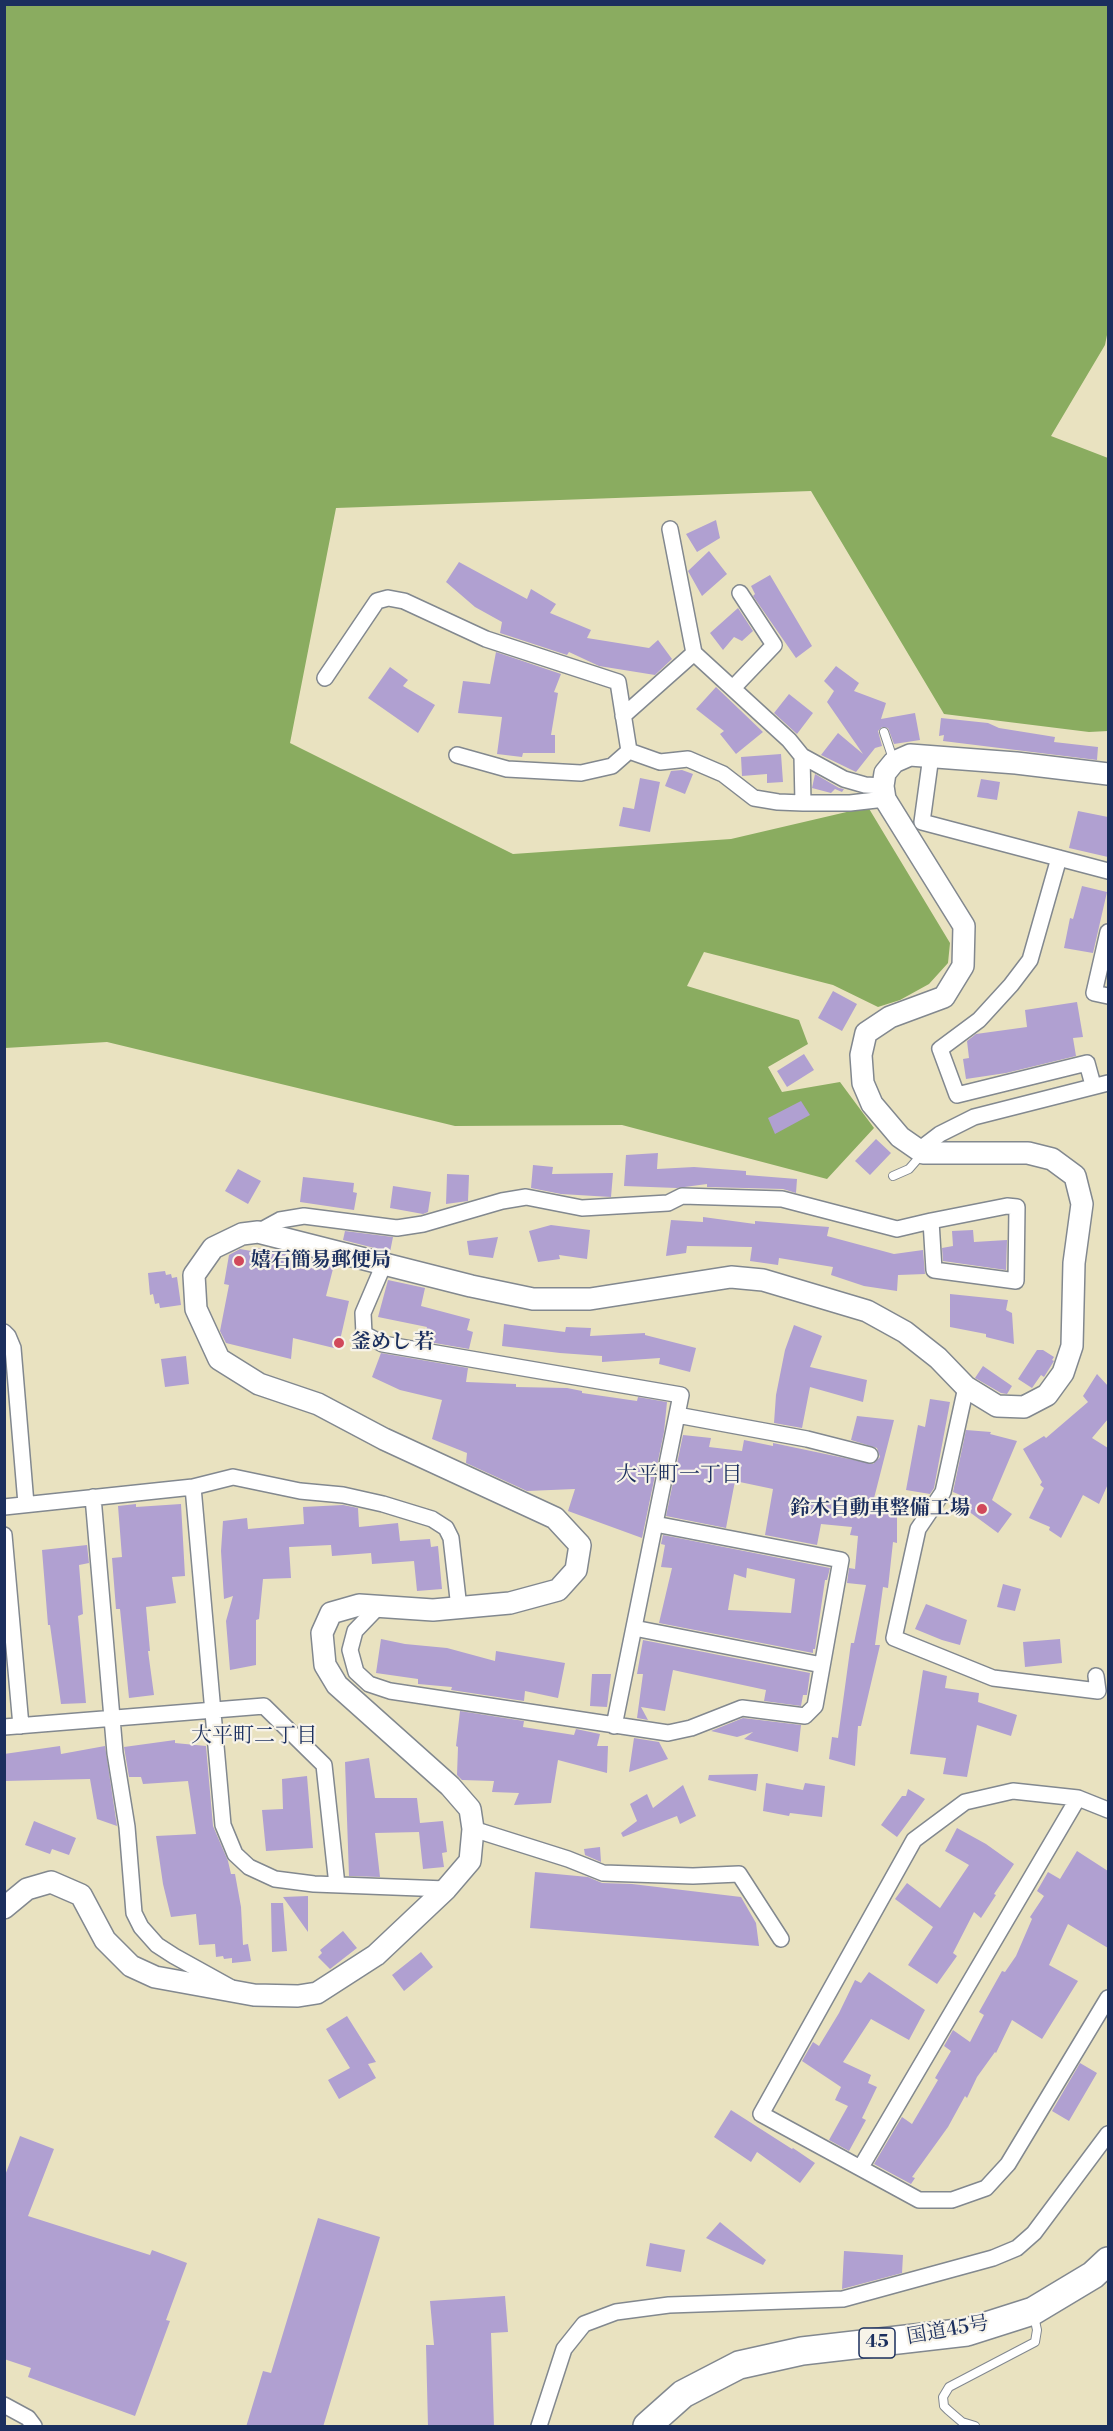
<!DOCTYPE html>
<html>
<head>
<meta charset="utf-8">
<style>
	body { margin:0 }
	#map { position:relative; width:1113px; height:2431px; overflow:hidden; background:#e9e2c0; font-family:"Libre Bodoni",serif }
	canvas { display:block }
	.frame { position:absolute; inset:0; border:6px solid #1b2f5e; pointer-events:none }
</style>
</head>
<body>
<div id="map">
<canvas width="1113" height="2431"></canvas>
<div class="frame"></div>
</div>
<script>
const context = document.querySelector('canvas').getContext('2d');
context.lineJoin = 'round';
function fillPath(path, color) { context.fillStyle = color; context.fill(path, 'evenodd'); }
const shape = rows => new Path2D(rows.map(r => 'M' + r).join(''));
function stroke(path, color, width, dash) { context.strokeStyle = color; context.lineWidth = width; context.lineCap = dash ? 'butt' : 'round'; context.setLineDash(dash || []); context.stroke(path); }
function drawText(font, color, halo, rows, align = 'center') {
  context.font = font + ' "Libre Bodoni","Noto Serif JP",serif'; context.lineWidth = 4.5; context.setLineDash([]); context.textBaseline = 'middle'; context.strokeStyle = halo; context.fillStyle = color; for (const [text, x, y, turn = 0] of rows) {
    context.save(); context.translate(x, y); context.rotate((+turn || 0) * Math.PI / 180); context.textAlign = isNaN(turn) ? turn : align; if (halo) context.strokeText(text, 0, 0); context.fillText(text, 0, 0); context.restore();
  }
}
fillPath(shape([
	[5,5,1108,5,1108,330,1105,345,1051,436,1108,458,1108,731,1089,732,944,714,811,491,336,508,290,743,513,854,731,839,868,807,950,943,948,963,929,984,900,1000,878,1007,833,985,704,952,687,986,799,1020,808,1044,768,1067,782,1092,840,1082,874,1128,827,1179,622,1125,455,1126,107,1042,5,1048]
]), '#8aac60');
fillPath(shape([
	[716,520,720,538,697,552,686,534],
	[709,551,727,574,702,596,688,571],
	[459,562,527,599,531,589,556,604,550,613,591,630,587,638,649,648,658,640,672,659,655,675,599,666,569,652,567,655,500,633,502,622,475,607,446,582],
	[770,575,812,646,796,658,753,596,755,594,751,586],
	[738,608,753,631,742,641,734,637,723,650,710,633],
	[496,652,561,674,554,692,558,693,551,735,555,735,555,753,523,753,522,757,497,754,502,717,458,713,463,681,490,684],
	[836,666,859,683,854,691,886,703,881,719,915,713,920,740,894,744,888,728,882,727,878,731,882,746,875,748,856,772,821,755,838,733,863,754,827,702,834,691,824,681],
	[390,667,408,680,403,686,435,705,418,733,368,698],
	[716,687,763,732,736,754,720,734,724,731,696,709],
	[789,694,813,713,797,734,774,713],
	[941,718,988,723,999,728,1055,737,1054,742,1098,747,1097,760,943,741,944,735,939,736],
	[781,754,783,782,767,783,767,774,742,776,741,757],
	[682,770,693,774,685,794,665,786,671,771],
	[815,774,839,788,844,789,842,792,835,789,831,793,812,788],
	[640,778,660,782,650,832,619,826,623,807,634,809],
	[981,779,1000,782,997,800,977,797],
	[1078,811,1108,817,1108,857,1069,848],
	[1082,886,1107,892,1093,953,1064,948,1070,918,1073,919],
	[833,991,857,1004,842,1031,818,1018],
	[1077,1002,1083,1037,1073,1038,1076,1056,1006,1073,966,1079,963,1059,969,1058,967,1041,976,1034,1027,1027,1025,1010],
	[804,1054,814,1070,787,1087,777,1071],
	[801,1101,810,1115,775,1134,768,1118],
	[876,1139,891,1153,870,1175,855,1161],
	[658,1153,657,1169,694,1167,746,1171,746,1175,797,1179,796,1193,783,1189,707,1187,707,1184,677,1188,624,1186,626,1155],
	[533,1165,553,1167,552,1174,613,1173,611,1197,561,1194,531,1188],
	[238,1169,261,1181,248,1204,225,1191],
	[447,1174,469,1175,468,1201,446,1204],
	[303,1177,354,1183,353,1192,357,1193,354,1210,300,1202],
	[393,1186,431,1192,428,1212,423,1214,390,1208],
	[703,1217,755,1224,755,1221,829,1227,827,1236,894,1254,923,1250,925,1274,898,1275,897,1291,864,1286,831,1275,833,1267,779,1258,778,1265,750,1261,752,1247,687,1246,686,1253,666,1256,671,1220,703,1222],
	[551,1225,590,1230,587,1259,559,1255,560,1259,538,1262,529,1231],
	[973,1230,974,1242,1007,1240,1006,1270,943,1261,942,1248,953,1246,952,1231],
	[345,1231,393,1237,390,1252,343,1240],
	[498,1237,493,1258,469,1255,467,1241],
	[258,1248,334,1265,326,1296,349,1301,338,1349,293,1338,291,1359,226,1343,220,1331,229,1285,224,1284,229,1255,240,1249,257,1252],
	[165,1271,166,1275,171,1274,172,1278,177,1277,181,1305,160,1308,159,1303,155,1304,153,1294,150,1295,148,1273],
	[388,1280,425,1288,421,1306,470,1319,467,1330,473,1332,469,1349,423,1341,427,1327,378,1317],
	[950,1294,1008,1300,1006,1310,1012,1313,1014,1344,986,1337,986,1334,950,1327],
	[504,1324,565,1332,566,1327,591,1328,590,1336,645,1333,645,1335,696,1348,690,1372,659,1364,660,1358,602,1362,602,1356,560,1353,502,1346],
	[794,1325,822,1336,810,1367,867,1380,863,1402,810,1387,802,1428,774,1423,776,1395,785,1350],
	[1037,1350,1043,1350,1054,1357,1052,1360,1054,1361,1044,1377,1041,1375,1032,1388,1018,1379],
	[381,1353,468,1368,466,1382,516,1384,516,1387,567,1388,582,1391,582,1393,637,1401,638,1397,667,1402,664,1432,642,1538,568,1511,575,1489,527,1491,466,1463,467,1453,432,1439,442,1400,400,1390,372,1377],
	[186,1356,189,1384,165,1387,161,1359],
	[983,1366,1012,1386,1007,1394,1001,1393,975,1378],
	[1097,1374,1108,1386,1108,1419,1092,1438,1108,1448,1108,1484,1099,1504,1083,1495,1061,1538,1049,1530,1050,1527,1029,1518,1044,1488,1040,1485,1042,1482,1023,1449,1044,1436,1046,1438,1088,1402,1083,1396],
	[930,1399,950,1402,934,1488,930,1494,906,1490,918,1425,925,1427],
	[857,1416,894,1420,871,1510,897,1515,897,1543,893,1542,888,1588,883,1587,875,1645,880,1645,861,1726,858,1726,855,1766,829,1759,832,1737,838,1738,851,1643,854,1643,866,1585,847,1583,849,1568,855,1569,858,1536,850,1535,852,1527,821,1524,817,1545,765,1535,773,1489,735,1481,726,1528,666,1516,683,1435,711,1438,709,1447,742,1451,744,1440,773,1446,773,1443,873,1464,880,1457,877,1448,851,1440],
	[966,1430,991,1432,990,1434,1017,1441,992,1500,1012,1514,998,1533,964,1508,970,1499,953,1492],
	[136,1504,136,1507,181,1504,185,1576,172,1577,176,1603,146,1607,150,1651,148,1651,154,1695,129,1698,120,1609,116,1609,112,1558,122,1557,118,1506],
	[343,1505,358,1508,359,1527,398,1523,400,1541,430,1539,431,1547,438,1546,442,1589,417,1591,414,1561,372,1564,371,1553,332,1556,331,1545,289,1547,291,1578,263,1579,259,1619,256,1620,256,1665,230,1670,226,1621,233,1596,224,1599,221,1551,223,1521,247,1518,248,1529,304,1524,303,1507],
	[663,1535,830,1568,827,1580,825,1580,815,1649,813,1649,813,1653,659,1623,672,1568,661,1567,665,1545,661,1544],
	[747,1568,795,1579,791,1613,728,1610,734,1574,746,1578],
	[87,1545,89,1563,79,1565,83,1614,78,1616,86,1703,61,1704,50,1625,48,1625,42,1550],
	[1003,1584,1021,1589,1015,1611,997,1607],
	[926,1604,967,1620,960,1645,942,1640,915,1629],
	[381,1639,405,1644,447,1648,495,1661,496,1651,565,1663,558,1698,525,1691,524,1701,451,1690,452,1687,418,1684,418,1679,376,1673],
	[1060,1639,1062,1663,1025,1667,1023,1642],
	[643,1640,810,1673,807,1695,803,1695,801,1706,764,1701,766,1690,673,1670,665,1711,641,1707,648,1720,637,1718,643,1674,637,1674],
	[923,1670,947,1676,945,1688,979,1693,978,1702,1017,1715,1011,1736,977,1725,967,1777,943,1774,946,1758,910,1754],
	[592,1674,611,1674,607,1707,590,1706],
	[460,1711,524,1721,523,1727,574,1735,576,1729,600,1734,597,1746,608,1746,607,1773,558,1760,551,1803,514,1805,519,1793,492,1792,494,1781,462,1780,457,1775,458,1747,456,1746],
	[743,1718,801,1725,798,1752,744,1739,753,1732,737,1737,711,1731],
	[634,1738,659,1742,668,1759,629,1772],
	[175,1740,175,1743,206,1746,213,1826,228,1861,231,1874,235,1874,241,1907,243,1945,248,1944,251,1961,232,1963,232,1958,224,1959,223,1956,216,1957,215,1944,199,1945,196,1914,171,1917,163,1884,156,1836,196,1834,188,1781,143,1784,141,1777,129,1777,124,1747],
	[60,1746,61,1754,105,1746,117,1826,97,1819,90,1779,4,1781,4,1754],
	[369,1758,375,1798,417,1798,420,1823,443,1821,447,1852,442,1853,444,1867,423,1869,419,1832,375,1833,380,1877,349,1876,345,1762],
	[758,1774,756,1791,708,1780,709,1775],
	[307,1776,313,1848,266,1851,262,1810,283,1809,282,1779],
	[766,1783,803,1790,805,1783,825,1786,822,1817,790,1813,789,1816,763,1811],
	[683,1785,696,1816,680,1824,677,1816,623,1837,621,1833,637,1821,630,1804,647,1794,653,1808],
	[908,1789,925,1799,897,1837,881,1825,902,1796,906,1796],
	[34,1821,76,1838,69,1855,52,1849,50,1854,25,1845],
	[957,1828,986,1844,1014,1864,994,1894,996,1895,981,1918,974,1912,953,1953,957,1956,937,1984,908,1965,933,1927,895,1899,907,1883,940,1908,969,1865,945,1851],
	[600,1847,601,1862,585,1855,584,1849],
	[1077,1851,1108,1871,1108,1948,1068,1924,1049,1965,1078,1981,1042,2039,1012,2020,996,2053,995,2052,977,2077,967,2098,965,2096,948,2127,912,2177,915,2178,911,2184,874,2164,902,2117,912,2124,938,2080,935,2078,951,2051,944,2046,953,2030,970,2042,984,2015,979,2012,1002,1971,1005,1972,1016,1956,1032,1919,1030,1917,1044,1896,1037,1891,1048,1872,1060,1879],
	[535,1872,588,1877,602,1883,632,1884,741,1897,756,1923,759,1946,530,1928],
	[308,1896,308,1932,283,1897],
	[271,1903,283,1903,287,1951,272,1952],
	[343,1931,357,1948,330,1969,318,1957,322,1953,320,1950],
	[421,1952,433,1967,404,1991,392,1975],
	[869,1972,925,2010,909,2040,871,2019,843,2062,871,2075,868,2083,877,2087,862,2118,866,2120,849,2151,829,2140,848,2106,835,2100,841,2087,802,2061,813,2042,819,2046,839,2013,855,1980,861,1983],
	[347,2016,376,2062,368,2064,376,2078,339,2099,328,2080,350,2068,326,2029],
	[1080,2063,1097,2073,1069,2121,1052,2111],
	[731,2110,792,2149,793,2148,815,2163,800,2183,757,2152,751,2162,714,2137],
	[20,2136,54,2149,28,2216,150,2255,152,2250,187,2263,166,2320,170,2321,135,2416,28,2377,31,2368,4,2359,4,2178],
	[318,2218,380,2237,323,2427,246,2427,263,2371,271,2373],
	[720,2222,766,2260,763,2265,706,2238],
	[650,2243,685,2250,681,2272,646,2266],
	[844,2251,903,2255,902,2273,842,2289],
	[505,2296,508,2332,491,2333,494,2427,428,2427,426,2345,434,2345,430,2301]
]), '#b0a0d1');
const lane = shape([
	[884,732,894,762],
	[893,1176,909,1169,922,1154],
	[975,2426,962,2422,948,2410,944,2406,943,2397,949,2387,1035,2342,1037,2330,1034,2316]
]);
const street = shape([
	[670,529,694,653,789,740,802,756,803,803],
	[325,678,377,601,388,598,404,601,486,639,618,682,629,751,612,766,581,773,507,769,457,755],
	[733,688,774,645,740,593],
	[623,716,694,653],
	[629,751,660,762,688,759,723,774,754,798,778,802,803,803,850,803,885,799],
	[802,756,844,779,865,785,883,786],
	[931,756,922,822,1108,871],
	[1059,858,1030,960,1011,985,979,1020,940,1049,957,1095,1087,1063,1093,1085],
	[1108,932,1094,993,1108,996],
	[919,1150,940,1134,974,1117,1108,1083],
	[258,1232,280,1220,304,1216,397,1228,423,1224,502,1201,526,1197,582,1208,668,1203,682,1196,782,1199,897,1229,931,1221,1007,1206,1017,1207,1016,1281,934,1270,931,1221],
	[384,1264,363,1313,364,1334,383,1344,681,1395,614,1726],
	[4,1332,8,1336,13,1348,26,1504],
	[966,1387,943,1492,918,1529,894,1638,993,1678,1098,1691,1096,1676],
	[677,1415,807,1439,870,1455],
	[193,1487,223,1825,235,1854,249,1867,275,1879,314,1884,446,1889],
	[93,1497,115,1753,127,1827,134,1913,141,1927,157,1945,174,1956,230,1987],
	[4,1507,193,1487,233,1477,300,1491,343,1495,383,1504,432,1519,446,1528,451,1538,459,1608],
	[4,1535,21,1726],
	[379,1606,355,1631,350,1650,356,1672,369,1684,390,1691,668,1733,691,1728,742,1708,805,1716,815,1706,841,1560,655,1524],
	[634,1628,822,1665],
	[4,1727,264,1706,324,1765,337,1885],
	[1108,1810,1078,1798,1013,1791,965,1802,914,1840,761,2114,919,2200,952,2200,986,2188,1008,2164,1108,1998],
	[473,1829,568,1859,603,1873,693,1876,739,1874,781,1939],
	[861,2167,1078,1798],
	[4,2405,28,2418,34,2426],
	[539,2426,564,2349,584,2324,616,2312,669,2305,843,2299,993,2258,1017,2248,1034,2233,1108,2134]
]);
const secondary = shape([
	[4,1908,27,1889,51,1882,81,1895,105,1940,131,1966,155,1977,254,1995,298,1996,317,1993,376,1955,446,1889,470,1861,473,1829,470,1809,450,1786,337,1685,325,1665,322,1633,331,1613,359,1605,433,1610,510,1603,558,1590,576,1570,580,1545,555,1518,384,1439,318,1404,259,1384,219,1359,196,1309,194,1275,213,1248,242,1234,258,1232,471,1286,533,1299,590,1299,731,1277,763,1280,867,1311,905,1332,938,1358,966,1387,997,1406,1024,1407,1047,1395,1063,1373,1072,1346,1074,1263,1082,1204,1075,1176,1052,1159,1028,1153,923,1153,900,1137,872,1104,863,1083,861,1055,866,1033,890,1017,944,997,963,966,964,926,885,799,883,786,885,773,894,762,910,755,1016,763,1108,774]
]);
const highway = shape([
	[647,2426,683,2394,739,2365,802,2351,967,2332,1033,2311,1093,2275,1108,2261]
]);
stroke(lane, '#82888f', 10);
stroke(street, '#82888f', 18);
stroke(secondary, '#82888f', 24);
stroke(highway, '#82888f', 30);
stroke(lane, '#fff', 8);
stroke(street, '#fff', 15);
stroke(secondary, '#fff', 21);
stroke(highway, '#fff', 27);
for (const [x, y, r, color] of [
	[239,1261,6,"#d1495b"],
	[339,1343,6,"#d1495b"],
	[982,1509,6,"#d1495b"]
]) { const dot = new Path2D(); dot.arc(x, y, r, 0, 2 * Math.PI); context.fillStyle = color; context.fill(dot); stroke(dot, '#f7f3e8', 2); }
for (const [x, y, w] of [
	[877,2343,36]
]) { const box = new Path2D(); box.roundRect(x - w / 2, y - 15, w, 30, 4.5); context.fillStyle = '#f7f3e8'; context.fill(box); stroke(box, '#1b2f5e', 1.5); }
drawText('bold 18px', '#1b2f5e', null, [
	["45",877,2343]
]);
drawText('bold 20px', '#1b2f5e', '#f7f3e8', [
	["嬉石簡易郵便局",251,1261],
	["釜めし 若",351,1343],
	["鈴木自動車整備工場",970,1509,"right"]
], 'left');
drawText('20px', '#1b2f5e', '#f7f3e8', [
	["国道45号",948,2331,-10]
]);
drawText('21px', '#1b2f5e', '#f7f3e8', [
	["大平町一丁目",679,1476],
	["大平町二丁目",254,1737]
]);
</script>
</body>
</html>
